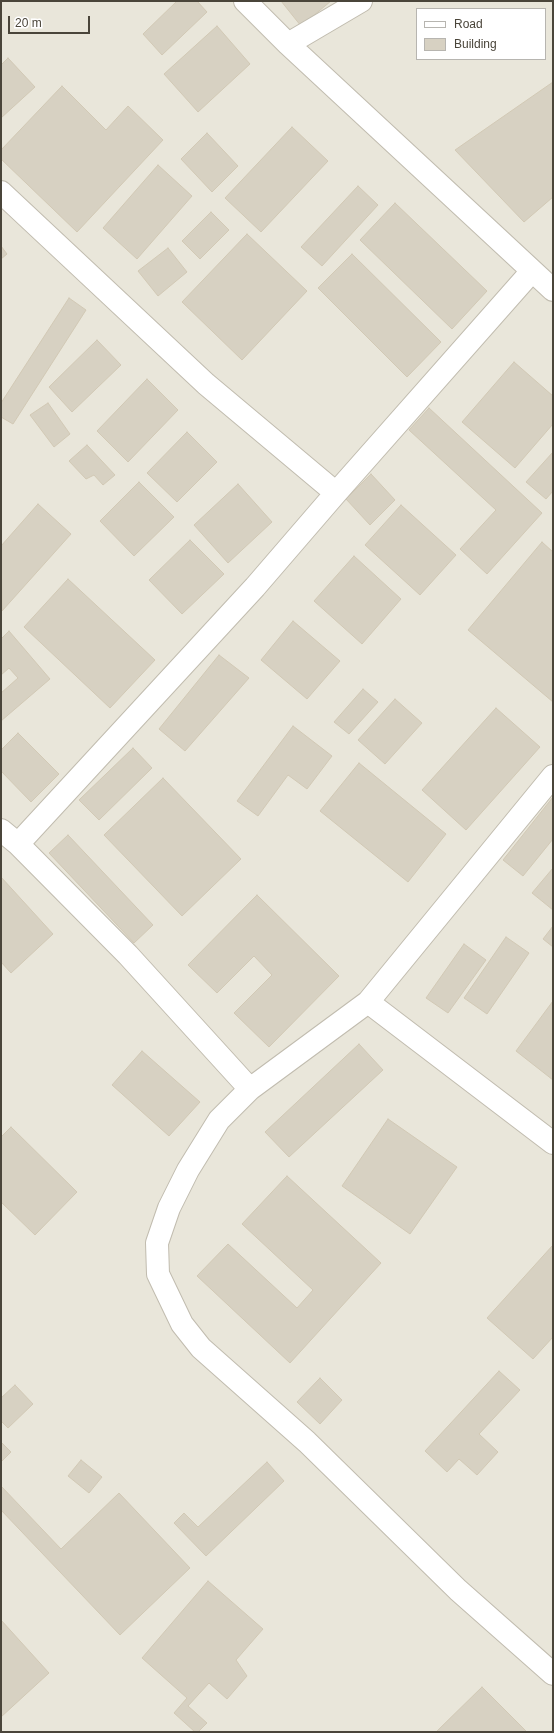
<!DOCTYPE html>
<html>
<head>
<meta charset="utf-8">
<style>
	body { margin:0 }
	#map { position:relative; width:554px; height:1733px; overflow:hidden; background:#f6f4ec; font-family:Arial,sans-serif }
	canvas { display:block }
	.frame { position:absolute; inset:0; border:2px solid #4a453a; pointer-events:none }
	.legend { position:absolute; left:416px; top:8px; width:130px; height:52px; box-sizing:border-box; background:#fff; border:1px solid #b7b5b0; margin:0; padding:5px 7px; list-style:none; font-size:12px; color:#4a453a }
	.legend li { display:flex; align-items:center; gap:8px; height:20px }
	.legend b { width:20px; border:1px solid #b7b5b0 }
	.scale { position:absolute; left:8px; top:16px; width:82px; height:18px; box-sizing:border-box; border:2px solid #4a453a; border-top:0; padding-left:5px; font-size:12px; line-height:14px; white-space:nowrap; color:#4a453a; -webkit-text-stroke:3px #fff; paint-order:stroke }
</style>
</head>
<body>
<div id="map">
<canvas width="554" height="1733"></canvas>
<div class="frame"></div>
<ul class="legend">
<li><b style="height:5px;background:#fff"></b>Road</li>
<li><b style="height:11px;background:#d7d1c2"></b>Building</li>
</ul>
<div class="scale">20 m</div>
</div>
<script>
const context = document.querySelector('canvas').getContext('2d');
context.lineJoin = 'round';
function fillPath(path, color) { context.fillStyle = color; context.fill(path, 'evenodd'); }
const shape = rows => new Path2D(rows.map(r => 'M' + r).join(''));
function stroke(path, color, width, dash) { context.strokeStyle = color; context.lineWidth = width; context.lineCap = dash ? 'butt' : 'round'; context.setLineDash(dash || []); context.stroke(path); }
fillPath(shape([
	[1,1,553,1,553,1732,1,1732],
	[417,9,545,9,545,59,417,59]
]), '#e9e6da');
const building = shape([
	[177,1,197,1,207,12,162,55,143,34,177,1],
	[281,1,331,1,301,26,281,1],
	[217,26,250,64,198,112,164,74,217,26],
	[8,58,35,87,1,118,1,65,8,58],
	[553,82,553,197,524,222,455,150,553,82],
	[62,86,106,130,128,106,163,140,77,232,1,159,1,150,62,86],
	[292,127,328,161,261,232,225,198,292,127],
	[207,133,238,166,212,192,181,159,207,133],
	[158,165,192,196,137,259,103,228,158,165],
	[358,186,378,205,322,266,301,247,358,186],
	[395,203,487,291,452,329,360,240,395,203],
	[211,212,229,230,200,259,182,241,211,212],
	[247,234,307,291,242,360,182,302,247,234],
	[1,246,7,254,1,259,1,246],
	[168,248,187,272,158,296,138,271,168,248],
	[352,254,441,342,407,377,318,288,352,254],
	[69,298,86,310,13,424,1,417,1,403,69,298],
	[97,340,121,365,72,412,49,387,97,340],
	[514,362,553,396,553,424,515,468,462,422,514,362],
	[147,379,178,410,128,462,97,431,147,379],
	[48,403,70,434,54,447,30,415,48,403],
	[429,408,542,513,487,574,460,549,496,510,409,430,429,408],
	[187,432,217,462,177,502,147,473,187,432],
	[87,445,115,475,103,485,94,475,86,479,69,461,87,445],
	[553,452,553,491,546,499,526,482,553,452],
	[371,474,395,500,370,525,346,499,371,474],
	[139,482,174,517,134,556,100,521,139,482],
	[238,484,272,522,228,563,194,525,238,484],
	[38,504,71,534,2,611,1,546,38,504],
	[401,505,456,555,420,595,365,545,401,505],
	[190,540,224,574,182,614,149,580,190,540],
	[542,542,553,552,553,702,468,630,542,542],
	[354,556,401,599,362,644,314,601,354,556],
	[68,579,155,660,110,708,24,627,68,579],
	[293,621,340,661,307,699,261,660,293,621],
	[9,631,50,679,1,721,1,693,18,678,9,668,1,675,1,639,9,631],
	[219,655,249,678,185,751,159,729,219,655],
	[363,689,378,702,349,734,334,722,363,689],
	[395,699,422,723,385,764,358,740,395,699],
	[496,708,540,747,466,830,422,790,496,708],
	[293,726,332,756,307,789,288,775,258,816,237,801,293,726],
	[18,733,59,774,31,802,1,771,1,750,18,733],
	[133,748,152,768,99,820,79,800,133,748],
	[359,763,446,834,408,882,320,811,359,763],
	[163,778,241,859,182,916,104,835,163,778],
	[553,797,553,839,523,876,503,860,553,797],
	[68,835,153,925,134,943,49,853,68,835],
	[553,868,553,910,532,893,553,868],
	[1,877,53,934,11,973,1,962,1,877],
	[257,895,339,976,269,1047,234,1013,272,975,254,956,217,993,188,965,257,895],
	[553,926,553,947,543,939,553,926],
	[506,937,529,953,487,1014,464,998,506,937],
	[464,944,486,960,448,1013,426,998,464,944],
	[553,1001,553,1080,516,1051,553,1001],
	[359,1044,383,1070,289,1157,265,1132,359,1044],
	[142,1051,200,1102,169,1136,112,1085,142,1051],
	[388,1119,457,1167,410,1234,342,1186,388,1119],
	[11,1127,77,1192,35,1235,1,1202,1,1137,11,1127],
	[287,1176,381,1263,290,1363,197,1276,228,1244,297,1308,313,1290,242,1224,287,1176],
	[553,1245,553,1337,533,1359,487,1318,553,1245],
	[499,1371,520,1390,479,1434,498,1452,477,1475,459,1459,447,1472,425,1451,499,1371],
	[320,1378,342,1400,320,1424,297,1402,320,1378],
	[15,1385,33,1404,8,1428,1,1421,1,1398,15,1385],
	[1,1442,11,1452,1,1462,1,1442],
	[81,1460,102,1477,89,1493,68,1476,81,1460],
	[267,1462,284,1481,206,1556,174,1523,184,1513,198,1527,267,1462],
	[1,1486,61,1549,119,1493,190,1568,120,1635,1,1510,1,1486],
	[208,1581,263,1629,236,1660,247,1676,227,1699,209,1683,188,1706,207,1723,198,1732,195,1732,174,1713,187,1698,142,1658,208,1581],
	[1,1620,49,1673,1,1717,1,1620],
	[482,1687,527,1732,436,1732,482,1687]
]);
fillPath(building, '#d7d1c2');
stroke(building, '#d2c9b5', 1);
const street = shape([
	[245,1,288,44,553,290],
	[288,44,361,1],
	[1,192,206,384,336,493],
	[553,776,368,1002,250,1089,219,1120,188,1170,169,1208,157,1243,158,1274,182,1324,201,1348,307,1442,458,1590,553,1674],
	[1,830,18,844,128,955,250,1089],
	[18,844,255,587,336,493,532,271],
	[368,1002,553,1143]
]);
stroke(street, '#c1bcaf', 24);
stroke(street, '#fff', 22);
</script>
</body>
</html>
